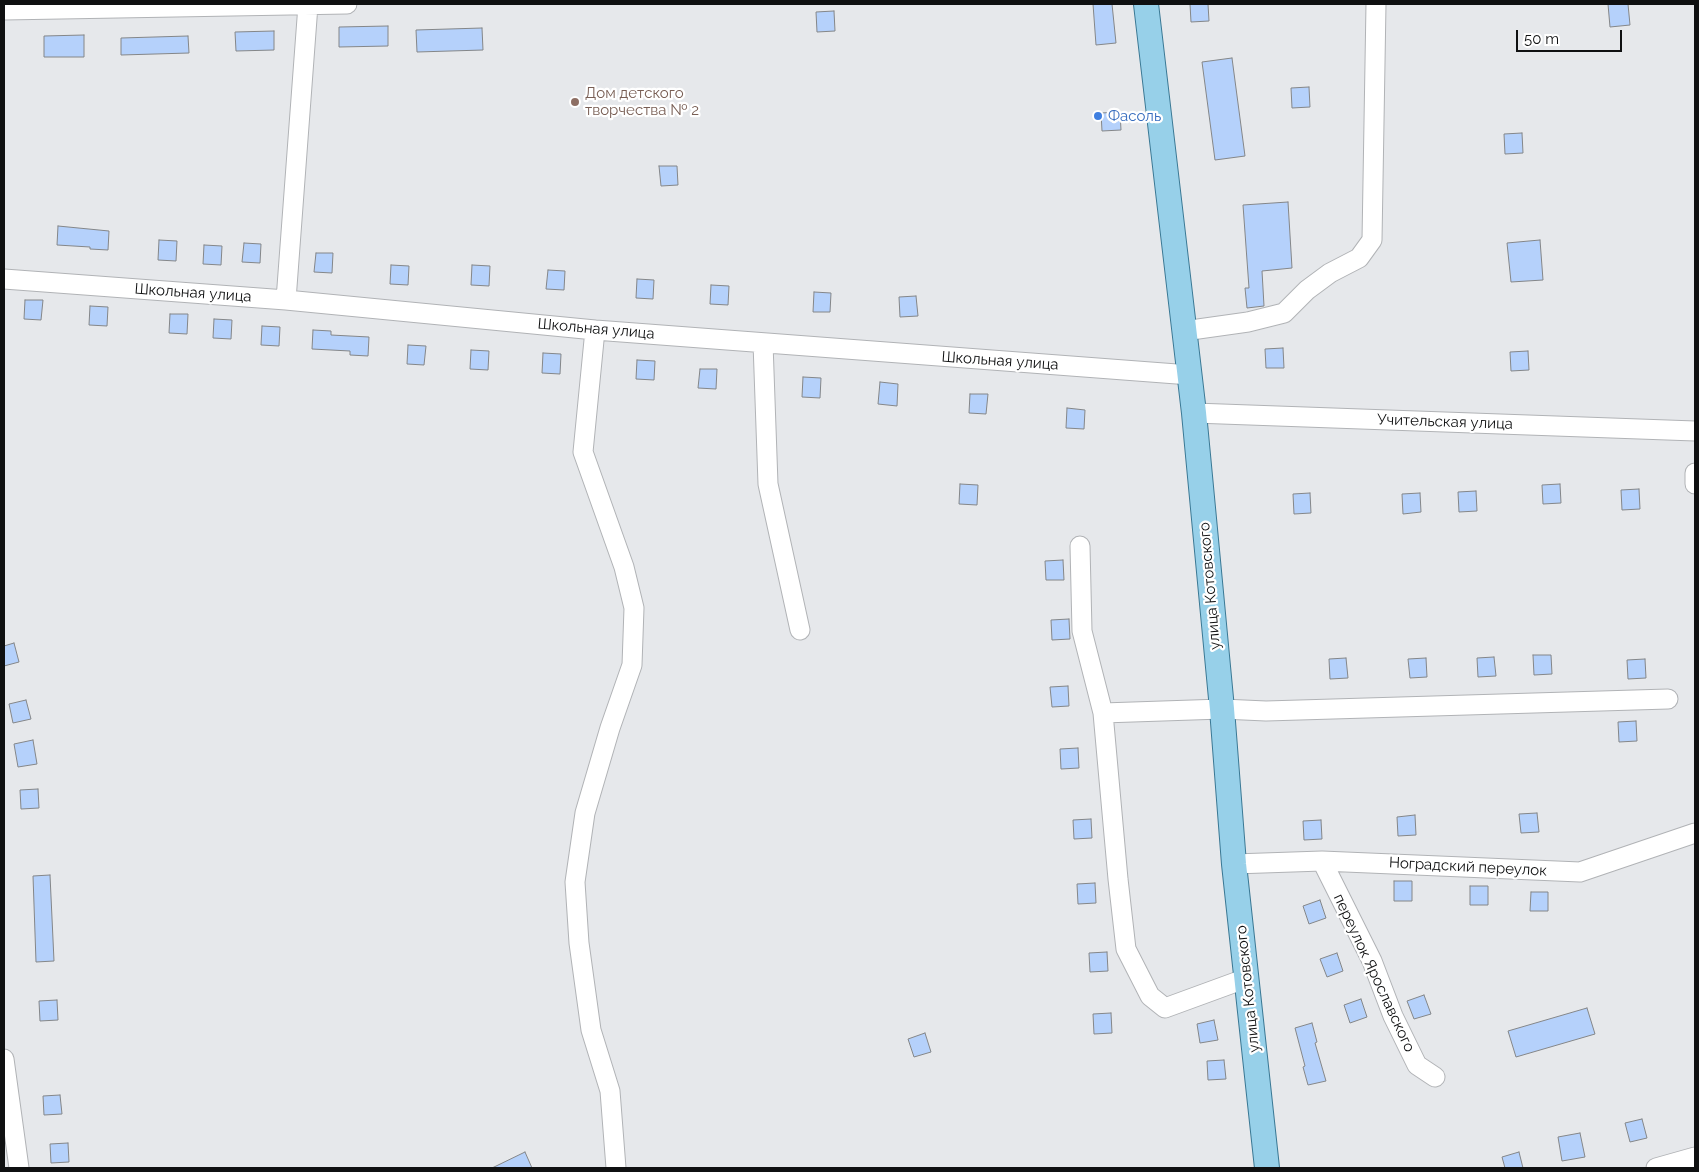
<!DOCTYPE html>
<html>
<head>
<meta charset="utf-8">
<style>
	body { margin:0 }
	#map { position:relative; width:1699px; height:1172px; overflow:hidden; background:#e6e8eb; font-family:Raleway,sans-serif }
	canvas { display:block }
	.frame { position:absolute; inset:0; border:5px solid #0f1011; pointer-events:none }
	.scale { position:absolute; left:1516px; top:30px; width:106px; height:22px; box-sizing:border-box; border:2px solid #0f1011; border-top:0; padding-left:6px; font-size:15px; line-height:18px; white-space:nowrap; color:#0f1011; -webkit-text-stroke:4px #fff; paint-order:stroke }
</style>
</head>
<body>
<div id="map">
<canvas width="1699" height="1172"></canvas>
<div class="frame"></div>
<div class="scale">50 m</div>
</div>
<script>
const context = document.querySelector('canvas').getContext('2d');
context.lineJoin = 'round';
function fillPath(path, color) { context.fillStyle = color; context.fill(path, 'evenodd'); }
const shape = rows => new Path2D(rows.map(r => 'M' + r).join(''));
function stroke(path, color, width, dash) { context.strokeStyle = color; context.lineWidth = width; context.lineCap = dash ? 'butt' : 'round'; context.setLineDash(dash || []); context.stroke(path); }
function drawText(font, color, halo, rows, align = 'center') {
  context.font = font + ' Raleway,sans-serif'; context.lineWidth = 4.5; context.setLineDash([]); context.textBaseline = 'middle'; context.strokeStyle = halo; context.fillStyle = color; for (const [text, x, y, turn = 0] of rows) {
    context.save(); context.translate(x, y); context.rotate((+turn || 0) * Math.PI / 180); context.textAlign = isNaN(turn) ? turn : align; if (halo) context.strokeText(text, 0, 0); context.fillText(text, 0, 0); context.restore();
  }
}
const building = shape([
	[1093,4,1112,4,1116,43,1096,45,1093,4],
	[1190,4,1208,4,1209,21,1191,22,1190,4],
	[1608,4,1628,4,1630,25,1610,27,1608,4],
	[834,11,835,31,817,32,816,12,834,11],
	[388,26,388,46,339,47,339,27,388,26],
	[482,28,483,50,417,52,416,30,482,28],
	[274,31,274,50,236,51,235,32,274,31],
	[84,35,84,57,44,57,44,36,84,35],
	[188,36,189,53,121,55,121,38,188,36],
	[1232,58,1245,156,1215,160,1202,62,1232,58],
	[1309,87,1310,107,1292,108,1291,88,1309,87],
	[1120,112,1121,130,1102,131,1101,113,1120,112],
	[1522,133,1523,153,1505,154,1504,134,1522,133],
	[659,166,677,166,678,185,661,186,659,166],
	[1288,202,1292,268,1262,271,1264,306,1247,308,1245,288,1249,288,1243,205,1288,202],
	[58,226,109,231,108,250,90,249,90,247,57,245,58,226],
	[159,240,177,241,176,261,158,260,159,240],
	[1540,240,1543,280,1511,282,1507,243,1540,240],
	[244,243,261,244,260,263,242,262,244,243],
	[204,245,222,246,221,265,203,264,204,245],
	[316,253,333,253,332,273,314,272,316,253],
	[391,265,409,266,408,285,390,284,391,265],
	[472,265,490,266,489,286,471,285,472,265],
	[548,270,565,271,564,290,546,289,548,270],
	[637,279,654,280,653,299,636,298,637,279],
	[711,285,729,286,728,305,710,304,711,285],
	[814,292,831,293,830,312,813,312,814,292],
	[916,296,918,316,900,317,899,297,916,296],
	[25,300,43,300,41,320,24,319,25,300],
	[90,306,108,307,107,326,89,325,90,306],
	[170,314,188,314,187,334,169,333,170,314],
	[214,319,232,320,231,339,213,338,214,319],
	[262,326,280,327,279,346,261,345,262,326],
	[313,330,331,331,331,335,369,337,368,356,350,355,350,351,312,349,313,330],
	[408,345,426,346,424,365,407,364,408,345],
	[1283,348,1284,368,1266,368,1265,349,1283,348],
	[471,350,489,351,488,370,470,369,471,350],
	[1528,351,1529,370,1511,371,1510,352,1528,351],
	[543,353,561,354,560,374,542,373,543,353],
	[637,360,655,361,654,380,636,379,637,360],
	[700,369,717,369,716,389,698,388,700,369],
	[803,377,821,378,820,398,802,397,803,377],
	[880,382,898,384,897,406,878,404,880,382],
	[970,394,988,394,986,414,969,413,970,394],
	[1067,408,1085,410,1084,429,1066,428,1067,408],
	[960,484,978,485,977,505,959,504,960,484],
	[1560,484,1561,503,1543,504,1542,485,1560,484],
	[1639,489,1640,509,1622,510,1621,490,1639,489],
	[1476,491,1477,511,1459,512,1458,492,1476,491],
	[1310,493,1311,513,1294,514,1293,494,1310,493],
	[1420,493,1421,512,1403,514,1402,494,1420,493],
	[1063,560,1064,580,1046,580,1045,561,1063,560],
	[1069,619,1070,639,1052,640,1051,620,1069,619],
	[14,643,19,662,4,666,4,646,14,643],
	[1533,655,1551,655,1552,674,1534,675,1533,655],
	[1494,657,1496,676,1478,677,1477,658,1494,657],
	[1346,658,1348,678,1330,679,1329,659,1346,658],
	[1426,658,1427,677,1410,678,1408,659,1426,658],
	[1645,659,1646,678,1628,679,1627,660,1645,659],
	[1068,686,1069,706,1052,707,1050,687,1068,686],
	[26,700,31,719,13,723,9,704,26,700],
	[1636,721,1637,741,1619,742,1618,722,1636,721],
	[33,740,37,764,18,767,14,744,33,740],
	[1078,748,1079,768,1061,769,1060,749,1078,748],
	[38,789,39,808,21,809,20,790,38,789],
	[1537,813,1539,832,1521,833,1519,814,1537,813],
	[1415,815,1416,835,1398,836,1397,817,1415,815],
	[1091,819,1092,838,1074,839,1073,820,1091,819],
	[1321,820,1322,839,1304,840,1303,821,1321,820],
	[50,875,54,961,36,962,33,876,50,875],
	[1394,881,1412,881,1412,901,1394,901,1394,881],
	[1095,883,1096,903,1078,904,1077,884,1095,883],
	[1470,886,1488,886,1488,905,1470,905,1470,886],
	[1531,892,1548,892,1548,911,1530,911,1531,892],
	[1320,900,1326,918,1309,924,1303,906,1320,900],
	[1107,952,1108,971,1090,972,1089,953,1107,952],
	[1337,953,1343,971,1327,977,1320,959,1337,953],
	[1424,995,1431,1014,1414,1019,1407,1001,1424,995],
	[1361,999,1367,1017,1350,1023,1344,1005,1361,999],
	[57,1000,58,1020,40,1021,39,1001,57,1000],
	[1587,1008,1595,1034,1516,1057,1508,1031,1587,1008],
	[1111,1013,1112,1033,1094,1034,1093,1014,1111,1013],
	[1214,1020,1218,1040,1200,1043,1197,1024,1214,1020],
	[1312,1023,1317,1042,1315,1043,1326,1081,1308,1085,1303,1067,1305,1066,1295,1028,1312,1023],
	[925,1033,931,1052,914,1057,908,1039,925,1033],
	[1224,1060,1226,1079,1208,1080,1207,1061,1224,1060],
	[60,1095,62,1114,44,1115,43,1096,60,1095],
	[1642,1119,1647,1138,1630,1142,1625,1123,1642,1119],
	[1580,1133,1585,1157,1562,1161,1558,1137,1580,1133],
	[68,1143,69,1162,51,1163,50,1144,68,1143],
	[525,1152,532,1168,492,1168,525,1152],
	[1519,1152,1523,1168,1505,1168,1502,1157,1519,1152]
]);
fillPath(building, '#b5d1fb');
stroke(building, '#848688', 1);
const minor = shape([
	[4,10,347,4],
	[4,279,286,300,595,330,1190,375],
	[286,300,308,5],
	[595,330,583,452,624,567,634,608,632,665,610,728,585,813,575,882,579,943,591,1030,610,1091,616,1168],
	[1184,331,1248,322,1284,313,1307,290,1330,273,1359,258,1372,240,1376,4],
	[763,343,768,484,800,630],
	[1194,413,1695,431],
	[1695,473,1695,484],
	[1080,546,1082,631,1103,713,1118,879,1126,949,1150,996,1165,1008,1247,978],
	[1103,713,1222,709,1266,711,1668,699],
	[1322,861,1372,961,1393,1016,1417,1065,1435,1077],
	[1234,864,1322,861,1580,872,1695,833],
	[4,1059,19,1168],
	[1656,1168,1695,1157]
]);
const major = shape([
	[1146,4,1194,413,1222,709,1234,864,1267,1168]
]);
stroke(minor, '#b1b3b6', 21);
stroke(major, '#3a7894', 26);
stroke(minor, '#fff', 19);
stroke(major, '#97d0e9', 24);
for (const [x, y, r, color] of [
	[575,102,5,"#8d6e63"],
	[1098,116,5,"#3f7fe0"]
]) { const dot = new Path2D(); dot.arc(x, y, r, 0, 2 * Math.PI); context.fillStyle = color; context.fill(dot); stroke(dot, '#fff', 2); }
drawText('15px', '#785e54', '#fff', [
	["Дом детского",585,93],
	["творчества № 2",585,110]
], 'left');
drawText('15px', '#366cbe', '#fff', [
	["Фасоль",1108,116]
], 'left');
drawText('15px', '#0f1011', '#fff', [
	["Школьная улица",193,293,4],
	["Школьная улица",596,329,5],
	["Школьная улица",1000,361,4],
	["Учительская улица",1445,422,2],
	["улица Котовского",1210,586,-95],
	["Ноградский переулок",1468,867,3],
	["переулок Ярославского",1374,973,65],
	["улица Котовского",1248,989,-96]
]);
</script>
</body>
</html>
